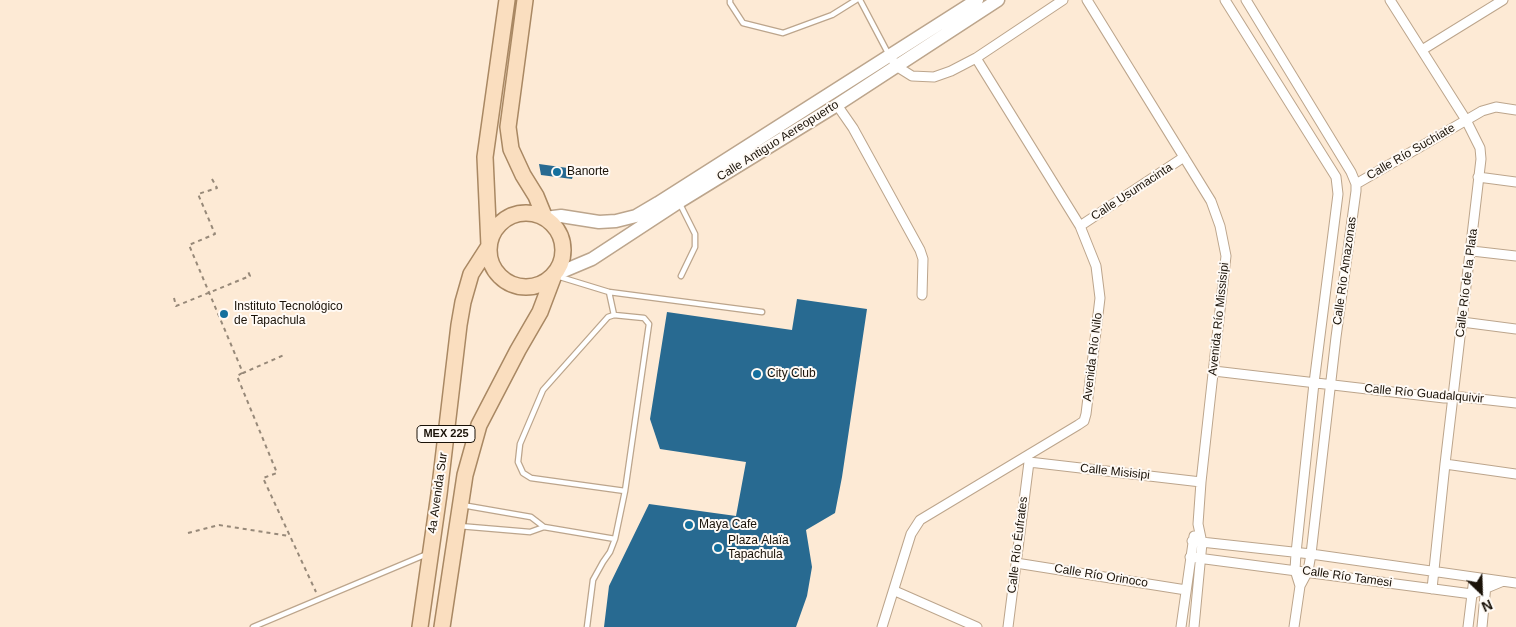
<!DOCTYPE html>
<html>
<head>
<meta charset="utf-8">
<style>
	body { margin:0 }
	#map { position:relative; width:1516px; height:627px; overflow:hidden; background:#fdead5; font-family:Helvetica,sans-serif }
	canvas { display:block }
	.north { position:absolute; left:1456px; top:567px; width:50px; height:50px; -webkit-text-stroke:4px #fffaf5; paint-order:stroke; rotate:156deg; font-size:14px; font-weight:700; line-height:20px; text-align:center; color:#1a1208 }
	.north::after { content:''; display:block; margin:auto; width:18px; height:22px; background:#1a1208; clip-path:polygon(50% 0,100% 100%,50% 72%,0 100%) }
</style>
</head>
<body>
<div id="map">
<canvas width="1516" height="627"></canvas>
<div class="north">N</div>
</div>
<script>
const context = document.querySelector('canvas').getContext('2d');
context.lineJoin = 'round';
function fillPath(path, color) { context.fillStyle = color; context.fill(path, 'evenodd'); }
const shape = rows => new Path2D(rows.map(r => 'M' + r).join(''));
function stroke(path, color, width, dash) { context.strokeStyle = color; context.lineWidth = width; context.lineCap = dash ? 'butt' : 'round'; context.setLineDash(dash || []); context.stroke(path); }
function drawText(font, color, halo, rows, align = 'center') {
  context.font = font + ' Helvetica,sans-serif'; context.lineWidth = 4; context.setLineDash([]); context.textBaseline = 'middle'; context.strokeStyle = halo; context.fillStyle = color; for (const [text, x, y, turn = 0] of rows) {
    context.save(); context.translate(x, y); context.rotate((+turn || 0) * Math.PI / 180); context.textAlign = isNaN(turn) ? turn : align; if (halo) context.strokeText(text, 0, 0); context.fillText(text, 0, 0); context.restore();
  }
}
fillPath(shape([
	[539,164,575,169,572,179,541,175],
	[797,299,867,309,842,477,835,513,806,530,812,567,807,596,796,627,604,627,609,586,649,504,736,516,746,462,660,449,650,419,667,312,792,330]
]), '#286a91');
const service = shape([
	[730,0,730,3,743,23,783,33,832,15,856,0],
	[860,0,889,55],
	[680,204,695,234,695,247,681,276],
	[560,277,609,292,762,312],
	[609,292,614,315],
	[462,505,531,517,544,527,615,539],
	[459,526,530,532,544,527],
	[253,627,427,554],
	[587,627,593,580,603,562,610,552,615,539,625,491,649,324,644,318,614,315,608,317,543,390,520,444,518,462,523,473,531,478,625,491]
]);
const minor = shape([
	[1087,0,1211,201,1220,226,1226,256,1201,482,1198,524,1202,543,1194,627],
	[1225,0,1336,177,1338,194,1314,383,1296,553,1295,570,1300,586],
	[1246,0,1351,172,1356,184,1356,191,1336,337,1311,554,1308,571,1300,586,1294,627],
	[1390,0,1466,120,1480,148,1481,159,1445,464,1432,589],
	[1422,50,1503,0],
	[894,62,896,66,912,76,934,77,951,71,976,58,1063,0],
	[837,105,853,128,920,250,923,259,922,295],
	[1478,177,1516,182],
	[1356,184,1482,111,1496,107,1516,110],
	[1080,226,1184,157],
	[1472,251,1516,256],
	[1462,322,1516,329],
	[1214,371,1444,398,1462,397,1516,403],
	[1029,462,1201,482],
	[1445,464,1516,474],
	[1192,541,1311,554,1516,583],
	[1190,557,1472,594,1501,582],
	[1016,563,1186,590],
	[895,591,977,627],
	[882,627,911,534,920,520,1078,425,1084,421,1086,414,1100,298,1096,266,1080,226,976,58],
	[1008,627,1029,462],
	[1181,627,1194,536],
	[1468,627,1474,578],
	[1482,627,1486,585]
]);
const secondary = shape([
	[545,218,561,216,599,222,616,221,636,216,658,203,977,0],
	[554,275,592,259,679,202,837,105,998,0]
]);
const primary = shape([
	[525,0,508,127,511,149,523,175,536,196,545,218],
	'489 250a37 37 0 1 1 74 0a37 37 0 1 1-74 0Z',
	[420,627,439,494,459,325,463,302,471,274,489,246,485,157,507,0],
	[442,627,465,475,479,425,518,350,540,312,554,275]
]);
stroke(service, '#bca58c', 7);
stroke(minor, '#bca58c', 11);
stroke(secondary, '#bca58c', 15);
stroke(primary, '#a98863', 18);
stroke(shape([
	[212,179,217,188,198,194,215,234,189,245,243,373,284,355],
	[174,298,176,306,250,276,247,269],
	[242,373,237,376,277,473,263,478,316,592],
	[188,533,219,525,289,536]
]), '#978979', 2, [4, 4]);
stroke(service, '#fff', 4.5);
stroke(minor, '#fff', 9);
stroke(secondary, '#fff', 12);
stroke(primary, '#fadebf', 15);
for (const [x, y, r, color] of [
	[557,172,5,"#14709e"],
	[224,314,5,"#14709e"],
	[757,374,5,"#14709e"],
	[689,525,5,"#14709e"],
	[718,548,5,"#14709e"]
]) { const dot = new Path2D(); dot.arc(x, y, r, 0, 2 * Math.PI); context.fillStyle = color; context.fill(dot); stroke(dot, '#fffaf5', 2); }
for (const [x, y, w] of [
	[446,434,58]
]) { const box = new Path2D(); box.roundRect(x - w / 2, y - 8.5, w, 17, 4); context.fillStyle = '#fffaf5'; context.fill(box); stroke(box, '#1a1208', 1); }
drawText('bold 11px', '#1a1208', null, [
	["MEX 225",446,434]
]);
drawText('12px', '#1a1208', '#fffaf5', [
	["Calle Antiguo Aereopuerto",778,141,-32],
	["Calle Río Suchiate",1411,152,-30],
	["Calle Usumacinta",1132,192,-33],
	["Calle Río Amazonas",1345,271,-82],
	["Calle Río de la Plata",1467,283,-83],
	["Avenida Río Missisipi",1219,319,-84],
	["Avenida Río Nilo",1093,357,-83],
	["Calle Río Guadalquivir",1424,394,5],
	["Calle Misisipi",1115,472,6],
	["4a Avenida Sur",438,493,-82],
	["Calle Río Éufrates",1018,545,-83],
	["Calle Río Orinoco",1101,576,9],
	["Calle Río Tamesi",1347,577,8]
]);
drawText('12px', '#1a1208', '#fffaf5', [
	["Banorte",567,172],
	["Instituto Tecnológico",234,307],
	["de Tapachula",234,321],
	["City Club",767,374],
	["Maya Cafe",699,525],
	["Plaza Alaïa",728,541],
	["Tapachula",728,555]
], 'left');
</script>
</body>
</html>
